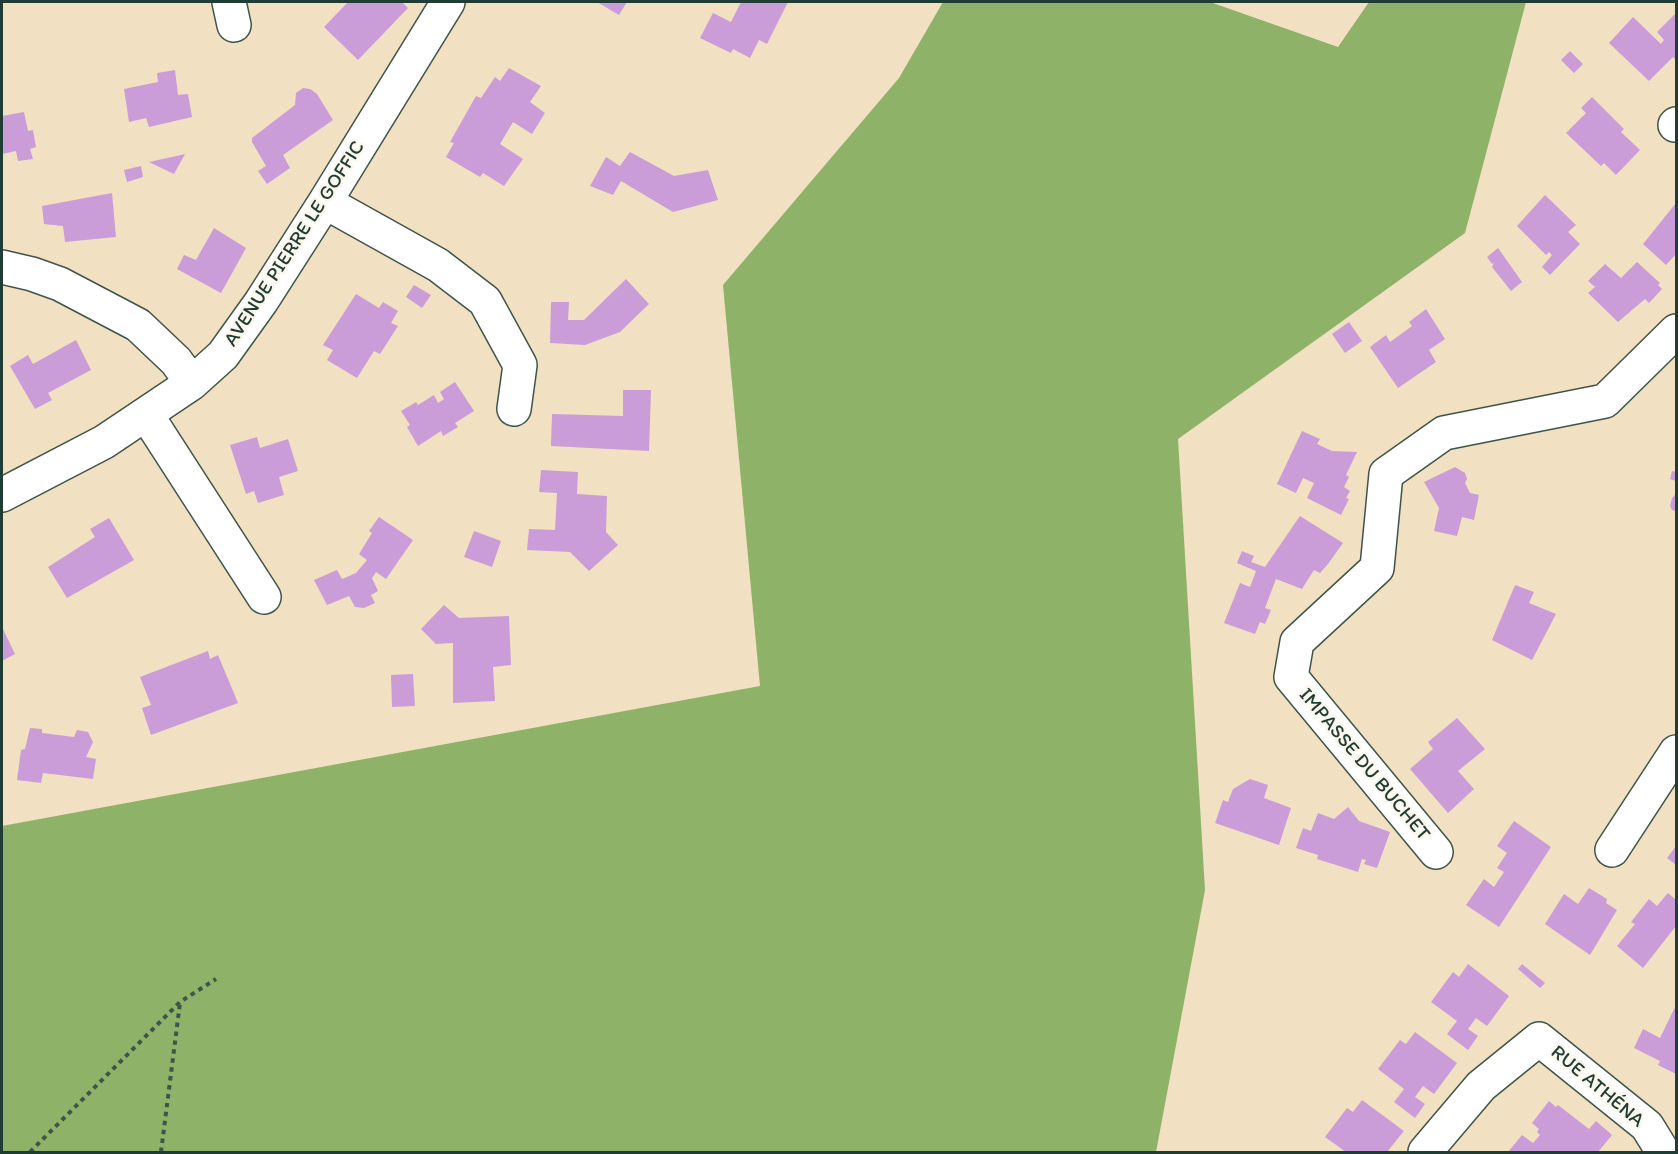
<!DOCTYPE html>
<html>
<head>
<meta charset="utf-8">
<style>
	body { margin:0 }
	#map { position:relative; width:1678px; height:1154px; overflow:hidden; background:#f1e0c1; font-family:Itim,sans-serif }
	canvas { display:block }
	.frame { position:absolute; inset:0; border:3px solid #1f3d34; pointer-events:none }
</style>
</head>
<body>
<div id="map">
<canvas width="1678" height="1154"></canvas>
<div class="frame"></div>
</div>
<script>
const context = document.querySelector('canvas').getContext('2d');
context.lineJoin = 'round';
function fillPath(path, color) { context.fillStyle = color; context.fill(path, 'evenodd'); }
const shape = rows => new Path2D(rows.map(r => 'M' + r).join(''));
function stroke(path, color, width, dash) { context.strokeStyle = color; context.lineWidth = width; context.lineCap = dash ? 'butt' : 'round'; context.setLineDash(dash || []); context.stroke(path); }
function drawText(font, color, halo, rows, align = 'center') {
  context.font = font + ' Itim,sans-serif'; context.lineWidth = 5; context.setLineDash([]); context.textBaseline = 'middle'; context.strokeStyle = halo; context.fillStyle = color; for (const [text, x, y, turn = 0] of rows) {
    context.save(); context.translate(x, y); context.rotate((+turn || 0) * Math.PI / 180); context.textAlign = isNaN(turn) ? turn : align; if (halo) context.strokeText(text, 0, 0); context.fillText(text, 0, 0); context.restore();
  }
}
fillPath(shape([
	[943,2,1210,2,1338,47,1369,2,1526,2,1465,233,1178,439,1205,890,1156,1152,2,1152,2,826,760,686,723,285,899,78]
]), '#8eb268');
fillPath(shape([
	[348,2,402,2,408,8,358,60,324,27],
	[597,2,627,2,619,15],
	[741,2,788,2,767,44,759,40,750,58,733,49,731,53,700,38,713,13,731,22],
	[1676,13,1676,60,1673,57,1649,81,1609,43,1633,17,1661,44,1664,40,1657,32],
	[1570,51,1583,64,1574,73,1561,60],
	[509,68,541,86,530,102,545,113,532,134,513,122,500,144,523,159,504,186,483,173,480,177,446,157,454,143,450,142,476,96,481,98,495,77,500,81],
	[175,70,178,95,188,94,192,117,149,127,146,118,129,122,124,89,158,82,157,73],
	[303,88,310,89,317,94,333,120,283,155,290,168,267,184,258,171,266,166,252,142,252,138,295,105,296,93],
	[1592,97,1624,129,1621,132,1640,150,1616,175,1604,163,1601,166,1566,133,1586,113,1581,108],
	[24,112,28,131,33,130,36,147,30,149,33,159,18,161,16,151,2,154,2,116],
	[630,152,674,176,708,170,718,200,673,212,621,181,613,195,590,186,606,157,620,166],
	[185,154,174,174,149,162,181,155],
	[141,166,143,177,127,182,124,170],
	[112,193,116,237,65,242,63,226,44,224,42,206],
	[1545,195,1576,225,1568,232,1580,244,1550,275,1542,267,1552,255,1549,252,1546,255,1517,226],
	[1676,203,1676,254,1666,265,1643,244],
	[214,228,246,248,221,293,177,269,184,255,196,260],
	[1498,248,1522,282,1511,291,1492,267,1494,262,1492,264,1487,257],
	[1637,262,1660,283,1658,285,1662,289,1649,303,1645,299,1618,322,1588,293,1595,287,1588,281,1605,264,1621,278],
	[626,279,649,304,620,332,585,345,550,343,551,302,569,302,568,320,584,320],
	[414,285,431,295,422,308,406,297],
	[356,294,379,308,383,302,398,311,391,323,398,326,380,354,374,351,357,378,327,360,333,350,323,345],
	[1426,309,1445,339,1429,350,1436,362,1398,388,1370,347,1386,335,1390,342,1412,326,1409,322],
	[1349,322,1362,341,1345,353,1332,334],
	[76,340,91,370,48,393,52,400,35,409,10,366,28,355,33,364],
	[455,382,474,411,455,423,458,427,443,436,441,431,418,446,407,427,410,425,401,411,416,402,418,405,434,395,438,403,444,399,440,392],
	[623,390,651,390,649,451,551,446,552,414,623,416],
	[1302,431,1320,439,1317,444,1332,451,1357,452,1346,475,1349,477,1344,487,1350,491,1346,498,1349,499,1341,515,1307,498,1314,483,1303,478,1296,493,1277,484],
	[257,437,260,448,288,439,298,471,279,477,284,495,258,503,254,491,246,494,230,445],
	[1455,467,1465,473,1467,479,1465,483,1470,493,1479,495,1474,520,1462,517,1457,536,1434,531,1439,508,1424,482],
	[541,470,578,472,577,494,607,496,606,532,618,545,589,571,570,552,527,550,529,529,555,530,557,493,539,492],
	[1672,471,1676,472,1676,481,1670,479],
	[1676,494,1676,511,1672,510,1670,506,1672,498],
	[1300,516,1343,543,1328,564,1320,573,1314,570,1302,589,1276,579,1265,608,1271,610,1265,624,1260,622,1255,634,1224,623,1240,583,1250,587,1256,571,1237,563,1242,551,1254,556,1251,562,1265,567],
	[379,517,413,540,386,579,376,572,372,578,378,591,371,595,375,603,364,608,355,607,349,596,327,605,314,580,337,570,342,579,356,573,367,560,359,554,372,533,369,531],
	[109,518,134,560,67,598,48,567,95,537,90,529],
	[474,531,501,541,492,567,464,557],
	[1515,585,1534,592,1529,603,1556,614,1532,660,1492,640],
	[444,605,459,618,509,616,511,665,493,667,495,701,453,703,453,643,436,644,421,629],
	[2,627,15,654,2,661],
	[208,651,210,659,218,655,238,703,151,735,142,708,151,705,140,677],
	[413,674,415,706,392,707,391,675],
	[1457,718,1485,749,1458,771,1474,789,1448,813,1410,769,1433,749,1428,742],
	[30,728,42,729,42,733,74,737,77,730,88,732,93,742,86,757,96,759,93,779,43,773,41,783,17,780,21,750,25,749],
	[1250,779,1268,785,1264,798,1291,808,1279,845,1215,823,1223,800,1228,802,1233,789],
	[1348,807,1359,821,1390,832,1377,868,1364,864,1366,860,1362,859,1358,872,1317,859,1318,855,1296,848,1303,828,1311,831,1318,813,1334,819],
	[1514,821,1551,847,1499,927,1466,905,1484,879,1494,887,1504,872,1497,868,1507,853,1497,846],
	[1676,846,1676,865,1667,858],
	[1589,888,1607,899,1606,903,1617,910,1590,955,1545,924,1564,894,1578,904],
	[1668,893,1676,900,1676,926,1643,968,1617,946,1635,924,1631,922,1649,899,1657,906],
	[1468,964,1509,996,1487,1026,1476,1018,1468,1029,1478,1036,1468,1050,1447,1034,1457,1021,1431,1002,1453,972,1459,977],
	[1522,964,1545,983,1540,988,1518,969],
	[1676,1005,1676,1074,1658,1065,1660,1061,1634,1048,1643,1029,1660,1038],
	[1415,1032,1457,1063,1434,1094,1423,1086,1415,1097,1425,1104,1415,1118,1394,1102,1404,1089,1378,1069,1400,1040,1406,1044],
	[1362,1100,1404,1131,1387,1152,1346,1152,1325,1137,1347,1108,1353,1112],
	[1549,1101,1556,1107,1558,1105,1589,1129,1596,1121,1612,1135,1598,1152,1508,1152,1522,1135,1533,1143,1540,1135,1537,1132,1539,1129,1532,1123]
]), '#cb9dd8');
const street = shape([
	[229,2,234,25],
	[1675,125,1676,124],
	[325,202,438,265,485,301,520,365,514,409],
	[2,267,32,274,60,284,138,325,176,361,192,383],
	[146,414,264,597],
	[2,495,104,442,192,383,223,355,261,302,325,202,448,2],
	[1612,850,1676,752],
	[1436,852,1291,677,1297,642,1377,568,1386,474,1444,433,1605,401,1676,331],
	[1425,1152,1481,1086,1539,1039,1647,1126,1663,1152]
]);
stroke(street, '#3e5549', 36);
stroke(shape([
	[30,1152,180,1002,216,979],
	[161,1152,180,1003]
]), '#3e5549', 4, [4.5, 4.5]);
stroke(street, '#fff', 33);
drawText('20px', '#1f3d34', '#fbf7ec', [
	["AVENUE PIERRE LE GOFFIC",295,244,-57],
	["IMPASSE DU BUCHET",1364,765,50],
	["RUE ATHÉNA",1597,1087,40]
]);
</script>
</body>
</html>
